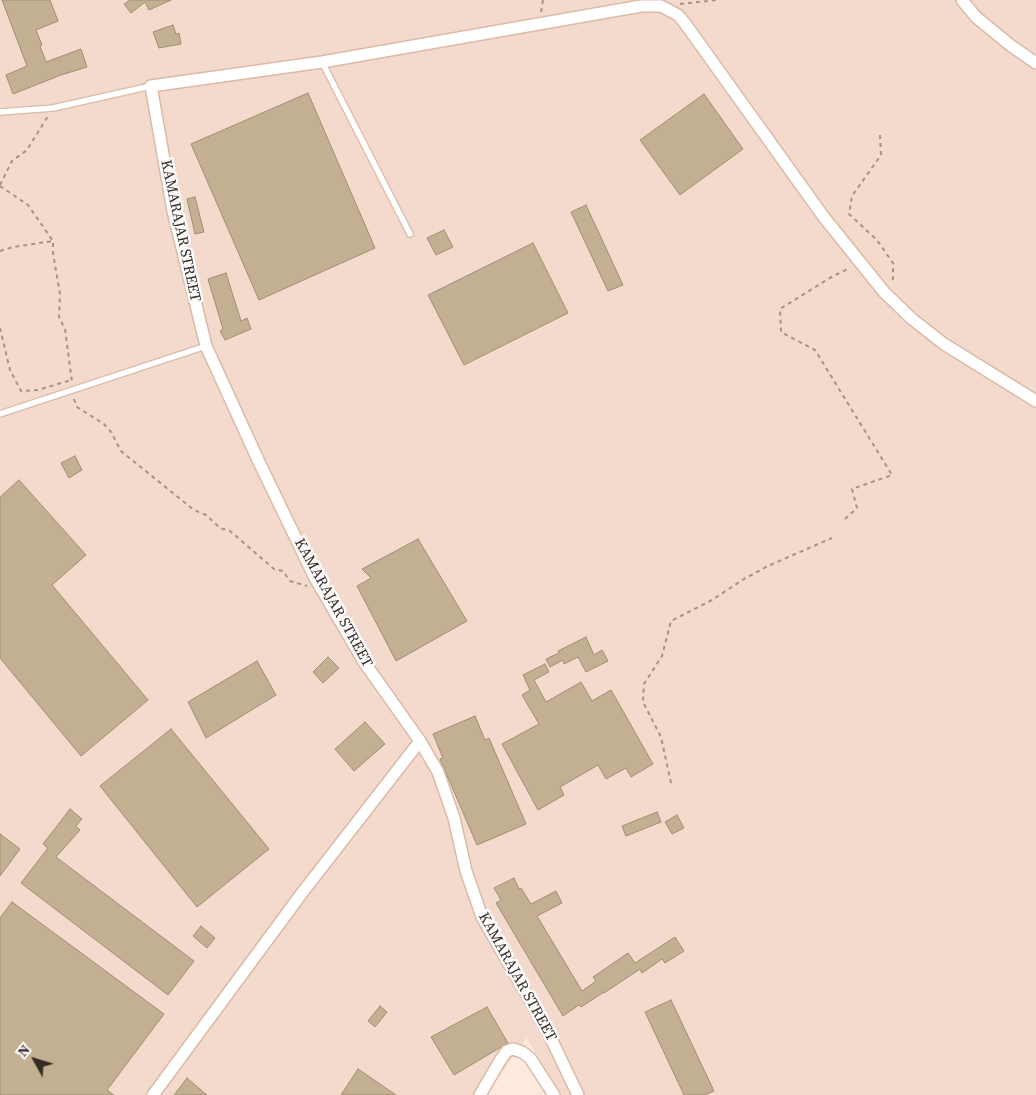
<!DOCTYPE html>
<html>
<head>
<meta charset="utf-8">
<style>
	body { margin:0 }
	#map { position:relative; width:1036px; height:1095px; overflow:hidden; background:#fee9de; font-family:"Source Serif 4",serif }
	canvas { display:block }
	.north { position:absolute; left:10px; top:1035px; width:50px; height:50px; -webkit-text-stroke:4px #fbfbfb; paint-order:stroke; rotate:309deg; font-size:14px; font-weight:700; line-height:20px; text-align:center; color:#382b24 }
	.north::after { content:''; display:block; margin:auto; width:18px; height:22px; background:#382b24; clip-path:polygon(50% 0,100% 100%,50% 72%,0 100%) }
</style>
</head>
<body>
<div id="map">
<canvas width="1036" height="1095"></canvas>
<div class="north">N</div>
</div>
<script>
const context = document.querySelector('canvas').getContext('2d');
context.lineJoin = 'round';
function fillPath(path, color) { context.fillStyle = color; context.fill(path, 'evenodd'); }
const shape = rows => new Path2D(rows.map(r => 'M' + r).join(''));
function stroke(path, color, width, dash) { context.strokeStyle = color; context.lineWidth = width; context.lineCap = dash ? 'butt' : 'round'; context.setLineDash(dash || []); context.stroke(path); }
function drawText(font, color, halo, rows, align = 'center') {
  context.font = font + ' "Source Serif 4",serif'; context.lineWidth = 5; context.setLineDash([]); context.textBaseline = 'middle'; context.strokeStyle = halo; context.fillStyle = color; for (const [text, x, y, turn = 0] of rows) {
    context.save(); context.translate(x, y); context.rotate((+turn || 0) * Math.PI / 180); context.textAlign = isNaN(turn) ? turn : align; if (halo) context.strokeText(text, 0, 0); context.fillText(text, 0, 0); context.restore();
  }
}
fillPath(shape([
	[0,0,1036,0,1036,1095,560,1095,527,1038,485,1095,27,1095,0,1059]
]), '#f3dacc');
const building = shape([
	[2,0,50,0,58,21,36,30,42,45,40,46,46,62,81,49,87,67,61,75,13,94,6,75,27,66,2,0],
	[130,0,171,0,149,10,145,2,131,13,124,4,130,0],
	[173,25,176,34,179,33,181,44,159,48,153,32,173,25],
	[308,93,375,248,259,300,191,144,308,93],
	[704,94,743,149,680,195,640,140,704,94],
	[195,197,204,232,195,234,187,199,195,197],
	[586,205,623,285,608,291,571,212,586,205],
	[444,230,453,247,436,255,427,238,444,230],
	[533,243,568,313,464,365,428,295,533,243],
	[226,273,241,321,247,318,251,329,225,340,220,331,223,329,208,279,226,273],
	[75,456,82,470,69,478,61,463,75,456],
	[19,480,86,555,52,585,148,700,81,756,0,658,0,497,19,480],
	[418,539,467,621,396,661,357,586,371,578,362,569,418,539],
	[586,637,594,655,602,650,608,661,586,672,578,657,564,664,563,660,550,667,546,659,559,653,558,651,586,637],
	[328,657,339,668,323,683,313,672,328,657],
	[257,661,276,695,206,738,188,702,257,661],
	[545,664,549,672,534,680,546,702,581,682,592,701,611,690,653,764,631,777,626,768,606,779,598,765,560,787,564,795,538,810,502,744,539,724,522,695,530,690,523,675,545,664],
	[475,716,485,740,489,738,526,824,477,845,440,759,443,758,433,734,475,716],
	[365,722,385,744,354,771,335,749,365,722],
	[171,729,269,849,197,907,100,786,171,729],
	[70,809,82,819,76,826,80,830,56,857,194,961,168,995,21,883,48,848,43,844,70,809],
	[657,812,661,822,626,836,622,826,657,812],
	[677,815,684,828,672,834,665,822,677,815],
	[0,834,20,849,0,876,0,834],
	[514,878,519,889,521,888,531,904,556,891,562,903,537,916,582,991,596,981,593,977,628,953,635,963,675,937,684,951,665,963,662,959,642,973,640,969,604,993,604,992,581,1007,579,1005,563,1016,496,903,501,900,494,888,514,878],
	[12,902,164,1014,107,1090,114,1095,0,1095,0,918,12,902],
	[201,926,215,938,207,948,193,936,201,926],
	[671,1000,714,1091,705,1095,684,1095,645,1012,671,1000],
	[380,1006,387,1012,375,1027,368,1021,380,1006],
	[487,1007,508,1043,454,1075,431,1037,487,1007],
	[358,1069,396,1095,341,1095,358,1069],
	[187,1078,207,1095,174,1095,187,1078]
]);
fillPath(building, '#c3b092');
stroke(building, '#a18f72', 1);
const service = shape([
	[322,62,410,234],
	[0,112,53,108,151,86],
	[0,414,206,346]
]);
const minor = shape([
	[962,0,976,17,1010,45,1036,63],
	[153,1095,302,893,420,741],
	[480,1095,501,1059,507,1051,513,1049,522,1052,530,1058,554,1095],
	[578,1095,546,1028,482,917,466,871,454,818,438,772,420,741,364,662,315,578,259,462,206,346,173,211,151,86,322,62,641,6,661,6,678,15,684,22,823,216,884,292,912,319,944,344,1036,401]
]);
stroke(service, '#dbbaa7', 8);
stroke(minor, '#dbbaa7', 14);
stroke(shape([
	[680,4,717,0],
	[541,12,543,0],
	[880,135,881,155,852,196,849,214,877,240,893,263,893,279,890,283],
	[0,185,12,161,27,150,48,116],
	[0,186,28,205,53,241],
	[0,251,13,247,53,241,53,253,60,294,59,317,65,329,72,382],
	[0,328,10,370,21,391,38,390,71,380],
	[74,399,77,407,104,424,111,432,121,451,127,456,194,510,206,515,220,528,230,531,274,569,283,571,290,581,307,586],
	[845,519,857,508,852,489,892,475,815,350,781,332,780,309,833,276,850,268],
	[671,783,661,737,643,702,644,684,662,656,671,621,712,600,744,579,768,566,832,538]
]), '#a49389', 2, [4, 4]);
stroke(service, '#fff', 5.5);
stroke(minor, '#fff', 11);
drawText('15px', '#382b24', '#fbfbfb', [
	["KAMARAJAR STREET",180,231,78],
	["KAMARAJAR STREET",333,603,61],
	["KAMARAJAR STREET",517,977,61]
]);
</script>
</body>
</html>
